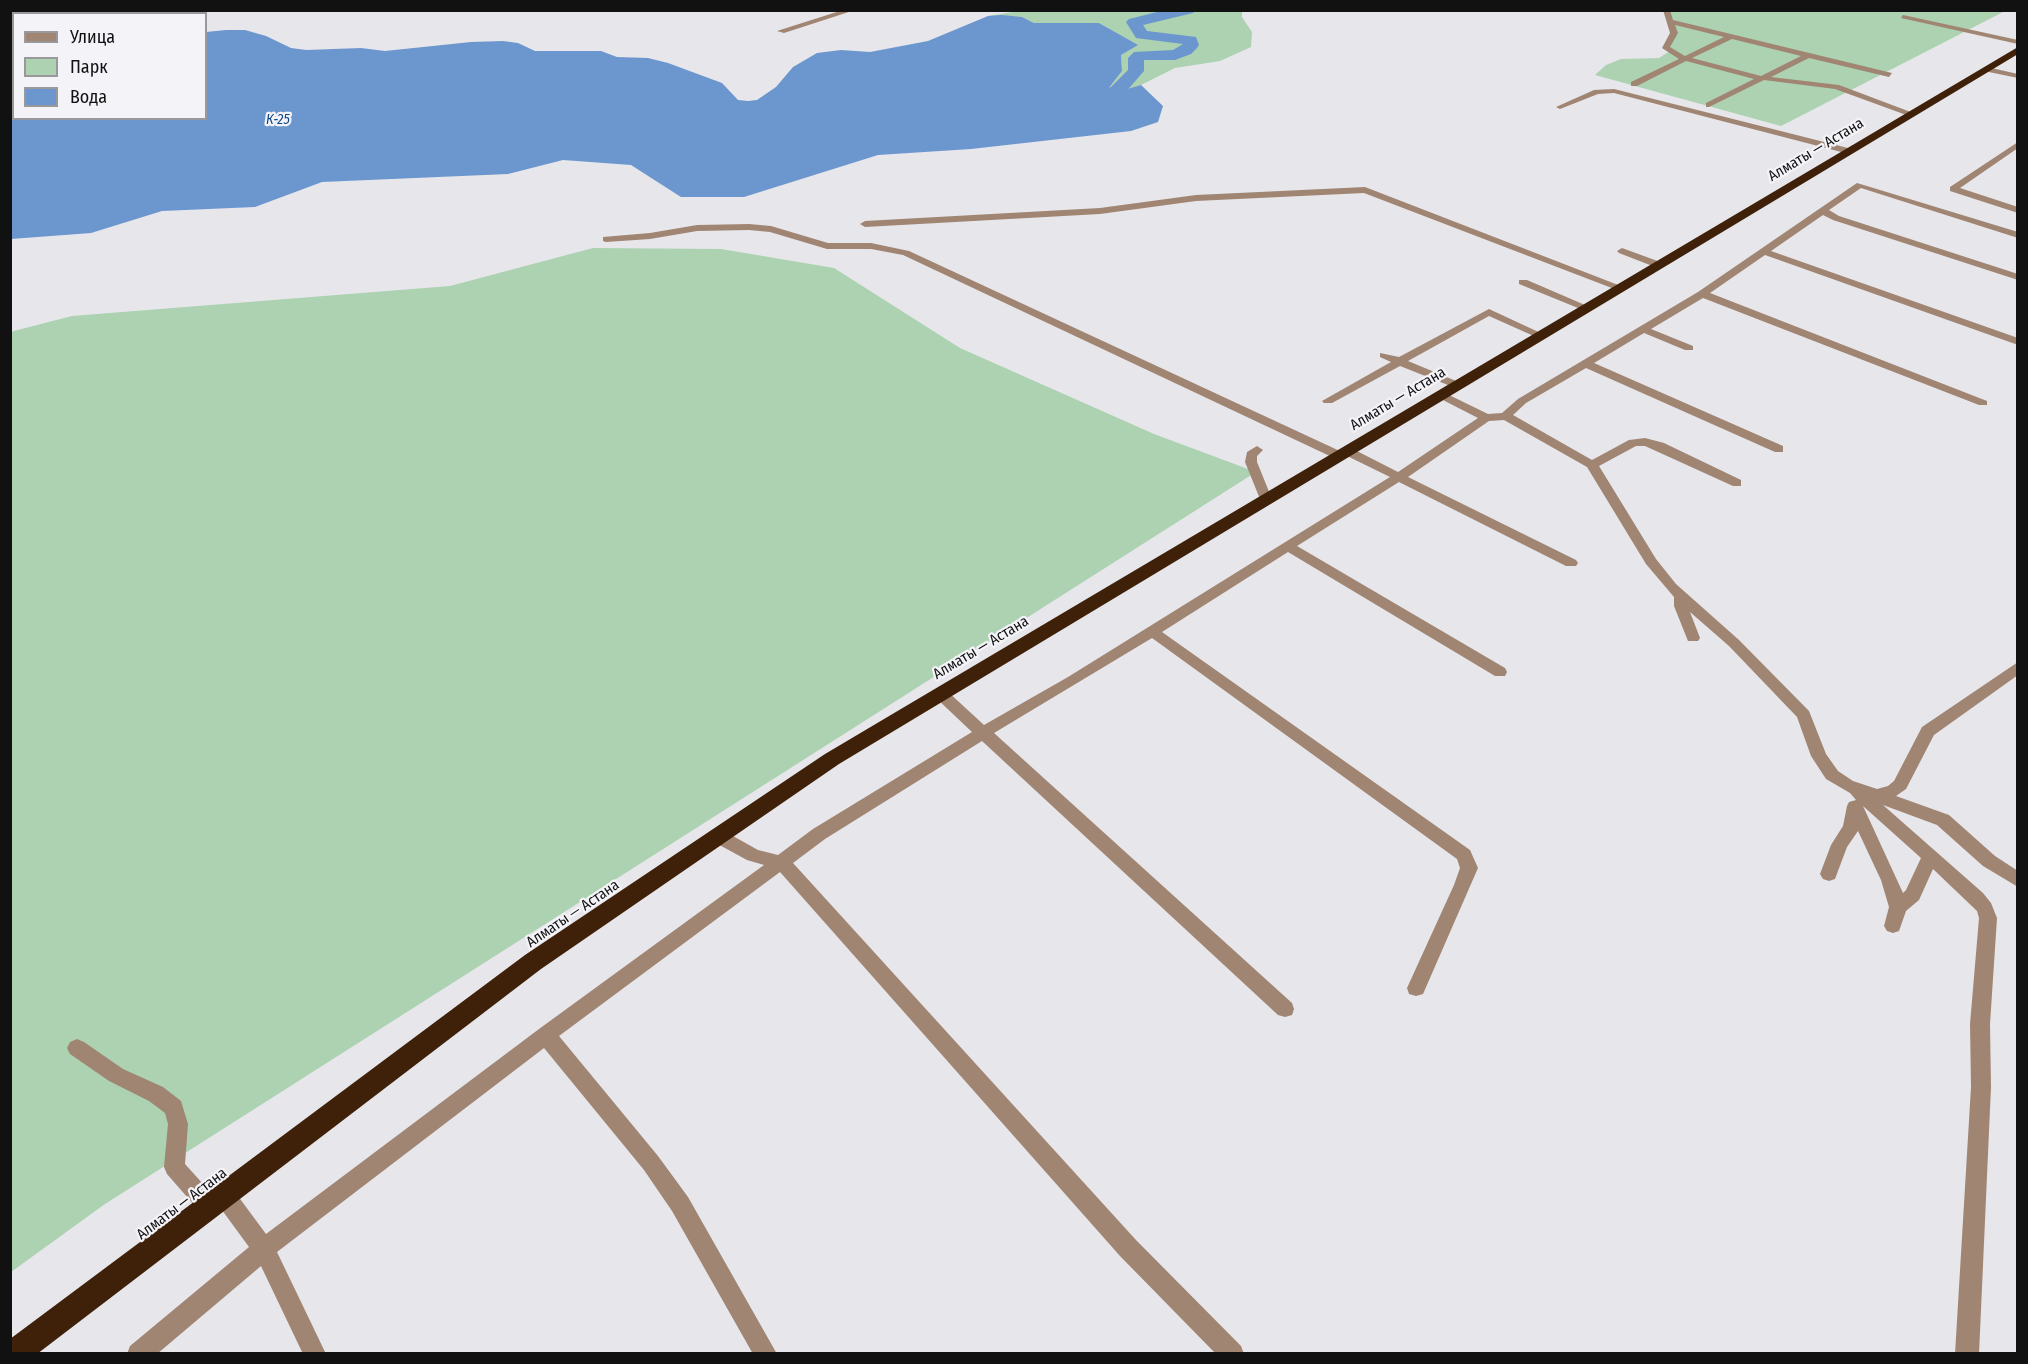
<!DOCTYPE html>
<html>
<head>
<meta charset="utf-8">
<style>
	body { margin:0 }
	#map { position:relative; width:2028px; height:1364px; overflow:hidden; background:#e6e6eb; font-family:"Fira Sans Condensed",sans-serif }
	canvas { display:block }
	.frame { position:absolute; inset:0; border:12px solid #111112; pointer-events:none }
	.legend { position:absolute; left:12px; top:12px; width:195px; height:108px; box-sizing:border-box; background:#f4f3f8; border:2px solid #99999c; margin:0; padding:8px 10px; list-style:none; font-size:18px; color:#111112 }
	.legend li { display:flex; align-items:center; gap:12px; height:30px }
	.legend b { width:30px; border:2px solid #99999c }
</style>
</head>
<body>
<div id="map">
<canvas width="2028" height="1364"></canvas>
<div class="frame"></div>
<ul class="legend">
<li><b style="height:8px;background:#a18573"></b>Улица</li>
<li><b style="height:16px;background:#acd2b1"></b>Парк</li>
<li><b style="height:16px;background:#6c96ce"></b>Вода</li>
</ul>
</div>
<script>
const context = document.querySelector('canvas').getContext('2d');
context.lineJoin = 'round';
function fillPath(path, color) { context.fillStyle = color; context.fill(path, 'evenodd'); }
const shape = rows => new Path2D(rows.map(r => 'M' + r).join(''));
function drawText(font, color, halo, rows, align = 'center') {
  context.font = font + ' "Fira Sans Condensed",sans-serif'; context.lineWidth = 4.5; context.setLineDash([]); context.textBaseline = 'middle'; context.strokeStyle = halo; context.fillStyle = color; for (const [text, x, y, turn = 0] of rows) {
    context.save(); context.translate(x, y); context.rotate((+turn || 0) * Math.PI / 180); context.textAlign = isNaN(turn) ? turn : align; if (halo) context.strokeText(text, 0, 0); context.fillText(text, 0, 0); context.restore();
  }
}
fillPath(shape([
	[1026,10,1242,11,1242,17,1252,32,1251,47,1220,61,1175,68,1141,85,1103,97,1122,71,1121,55,1137,45,1099,23,1059,25,1034,23,1022,17,988,16],
	[1671,11,2005,11,1781,126,1595,75,1606,65,1621,59,1659,58,1670,51],
	[593,248,721,249,834,268,960,348,1154,434,1256,472,105,1204,11,1272,10,332,72,316,450,286]
]), '#acd2b1');
fillPath(shape([
	[1002,15,1022,17,1034,23,1099,23,1138,45,1121,55,1122,71,1103,96,1141,85,1163,106,1158,122,1131,131,971,149,878,155,744,197,681,197,631,165,563,160,508,174,322,182,255,207,162,211,91,233,11,239,11,64,13,64,14,118,206,118,206,32,226,30,245,30,266,36,291,48,306,50,361,48,385,51,471,42,503,41,518,43,535,51,601,51,617,57,648,58,668,63,722,83,738,100,748,101,757,100,776,87,793,67,817,53,841,50,870,52,928,41,988,16]
]), '#6c96ce');
fillPath(shape([
	[1165,10,1195,10,1193,13,1143,25,1147,31,1196,37,1199,45,1197,48,1191,54,1175,60,1144,60,1144,71,1123,95,1089,107,1077,107,1074,103,1077,99,1111,87,1128,70,1128,58,1134,52,1173,50,1183,44,1136,38,1126,22,1129,19,1165,10]
]), '#6c96ce');
fillPath(shape([
	[843,10,855,10,784,33,777,31,843,10],
	[1663,10,1670,10,1673,20,1892,73,1889,77,1809,58,1771,77,1839,85,1916,114,1909,116,1835,89,1764,80,1709,107,1706,107,1706,103,1754,79,1686,61,1637,86,1631,86,1631,82,1679,59,1662,48,1670,33,1663,10],
	[1675,25,1724,37,1685,56,1670,47,1678,33,1675,25],
	[1732,39,1801,56,1761,76,1692,58,1732,39],
	[1903,15,2018,40,2018,44,1901,18,1903,15],
	[1987,67,2018,74,2018,78,1984,71,1987,67],
	[1614,89,1852,149,1853,151,1849,154,1614,93,1598,94,1560,109,1556,107,1594,90,1614,89],
	[2018,142,2018,148,1960,188,2018,207,2018,213,1950,191,1950,187,2018,142],
	[1857,183,2018,232,2018,238,1861,188,1829,210,1839,216,2018,274,2018,280,1833,220,1823,215,1771,251,2018,338,2018,345,1765,255,1710,293,1987,401,1987,405,1979,405,1703,298,1651,329,1693,346,1693,350,1685,350,1644,333,1594,363,1783,446,1783,452,1775,452,1586,368,1526,403,1513,415,1592,460,1629,440,1645,438,1664,443,1741,480,1741,486,1733,486,1645,446,1636,446,1599,466,1656,559,1676,584,1739,640,1809,711,1826,754,1838,771,1853,781,1877,789,1888,786,1894,781,1922,727,2018,662,2018,675,1934,735,1906,789,1896,796,1949,815,1995,856,2018,871,2018,887,1983,866,1937,825,1883,805,1983,893,1991,903,1997,918,1990,1024,1991,1087,1979,1354,1955,1354,1971,1087,1970,1024,1979,918,1977,911,1933,869,1919,900,1906,911,1899,931,1893,933,1887,931,1884,926,1889,907,1881,880,1858,831,1847,847,1835,879,1829,881,1823,879,1820,874,1831,845,1843,826,1847,806,1849,802,1856,800,1850,793,1826,779,1811,756,1797,717,1729,646,1690,612,1700,638,1698,641,1688,641,1674,606,1674,597,1646,564,1587,467,1504,420,1489,421,1408,477,1576,560,1578,563,1576,566,1566,566,1399,482,1297,546,1505,668,1507,672,1505,676,1495,676,1288,552,1162,632,1470,850,1478,868,1423,994,1416,996,1409,994,1407,988,1454,885,1460,868,1457,859,1152,638,994,733,1292,1003,1294,1009,1292,1015,1285,1017,1278,1015,982,741,825,839,793,863,1136,1240,1241,1346,1244,1354,1216,1354,1120,1256,780,872,559,1036,658,1156,688,1197,777,1354,753,1354,672,1211,644,1170,544,1048,277,1252,326,1354,303,1354,261,1266,157,1354,127,1354,130,1346,249,1247,219,1206,217,1213,209,1217,201,1213,167,1174,164,1167,168,1124,165,1113,149,1101,109,1081,70,1054,67,1048,70,1042,77,1039,84,1042,123,1069,163,1087,181,1101,188,1124,185,1164,213,1195,216,1188,224,1185,232,1188,266,1234,539,1029,764,865,747,860,712,841,710,836,712,831,718,829,724,831,758,850,778,855,813,829,972,732,936,698,933,694,936,690,946,690,984,725,1068,677,1390,477,1343,454,1342,458,1334,458,903,255,871,249,827,249,770,232,749,230,697,231,650,239,606,242,603,241,603,237,650,233,697,225,749,224,771,226,828,243,871,243,909,251,1342,452,1343,448,1351,448,1398,472,1478,418,1437,397,1437,393,1445,393,1488,414,1502,413,1518,399,1698,292,1857,183],
	[1863,806,1921,858,1906,890,1903,893,1863,806],
	[1365,187,1626,288,1617,290,1364,193,1196,201,1100,214,865,227,860,224,865,221,1100,208,1196,195,1365,187],
	[1622,248,1663,263,1664,265,1655,267,1619,253,1617,251,1622,248],
	[1519,280,1527,280,1592,308,1583,310,1519,284,1519,280],
	[1489,309,1545,335,1536,337,1489,316,1408,361,1461,383,1461,387,1453,387,1400,366,1332,403,1324,403,1322,401,1391,362,1380,357,1380,353,1399,357,1489,309],
	[1257,446,1263,450,1257,456,1257,462,1272,499,1266,503,1260,499,1245,462,1247,452,1257,446]
]), '#a18573');
fillPath(shape([
	[2018,47,2018,54,839,764,541,969,37,1354,10,1354,10,1339,525,955,825,754,2018,47]
]), '#3f210a');
drawText('italic 14px', '#0e478b', '#f4f3f8', [
	["К-25",278,120]
]);
drawText('15px', '#111112', '#f4f3f8', [
	["Алматы — Астана",1816,150,-31],
	["Алматы — Астана",1398,399,-31],
	["Алматы — Астана",981,648,-31],
	["Алматы — Астана",573,914,-34],
	["Алматы — Астана",182,1204,-37]
]);
</script>
</body>
</html>
